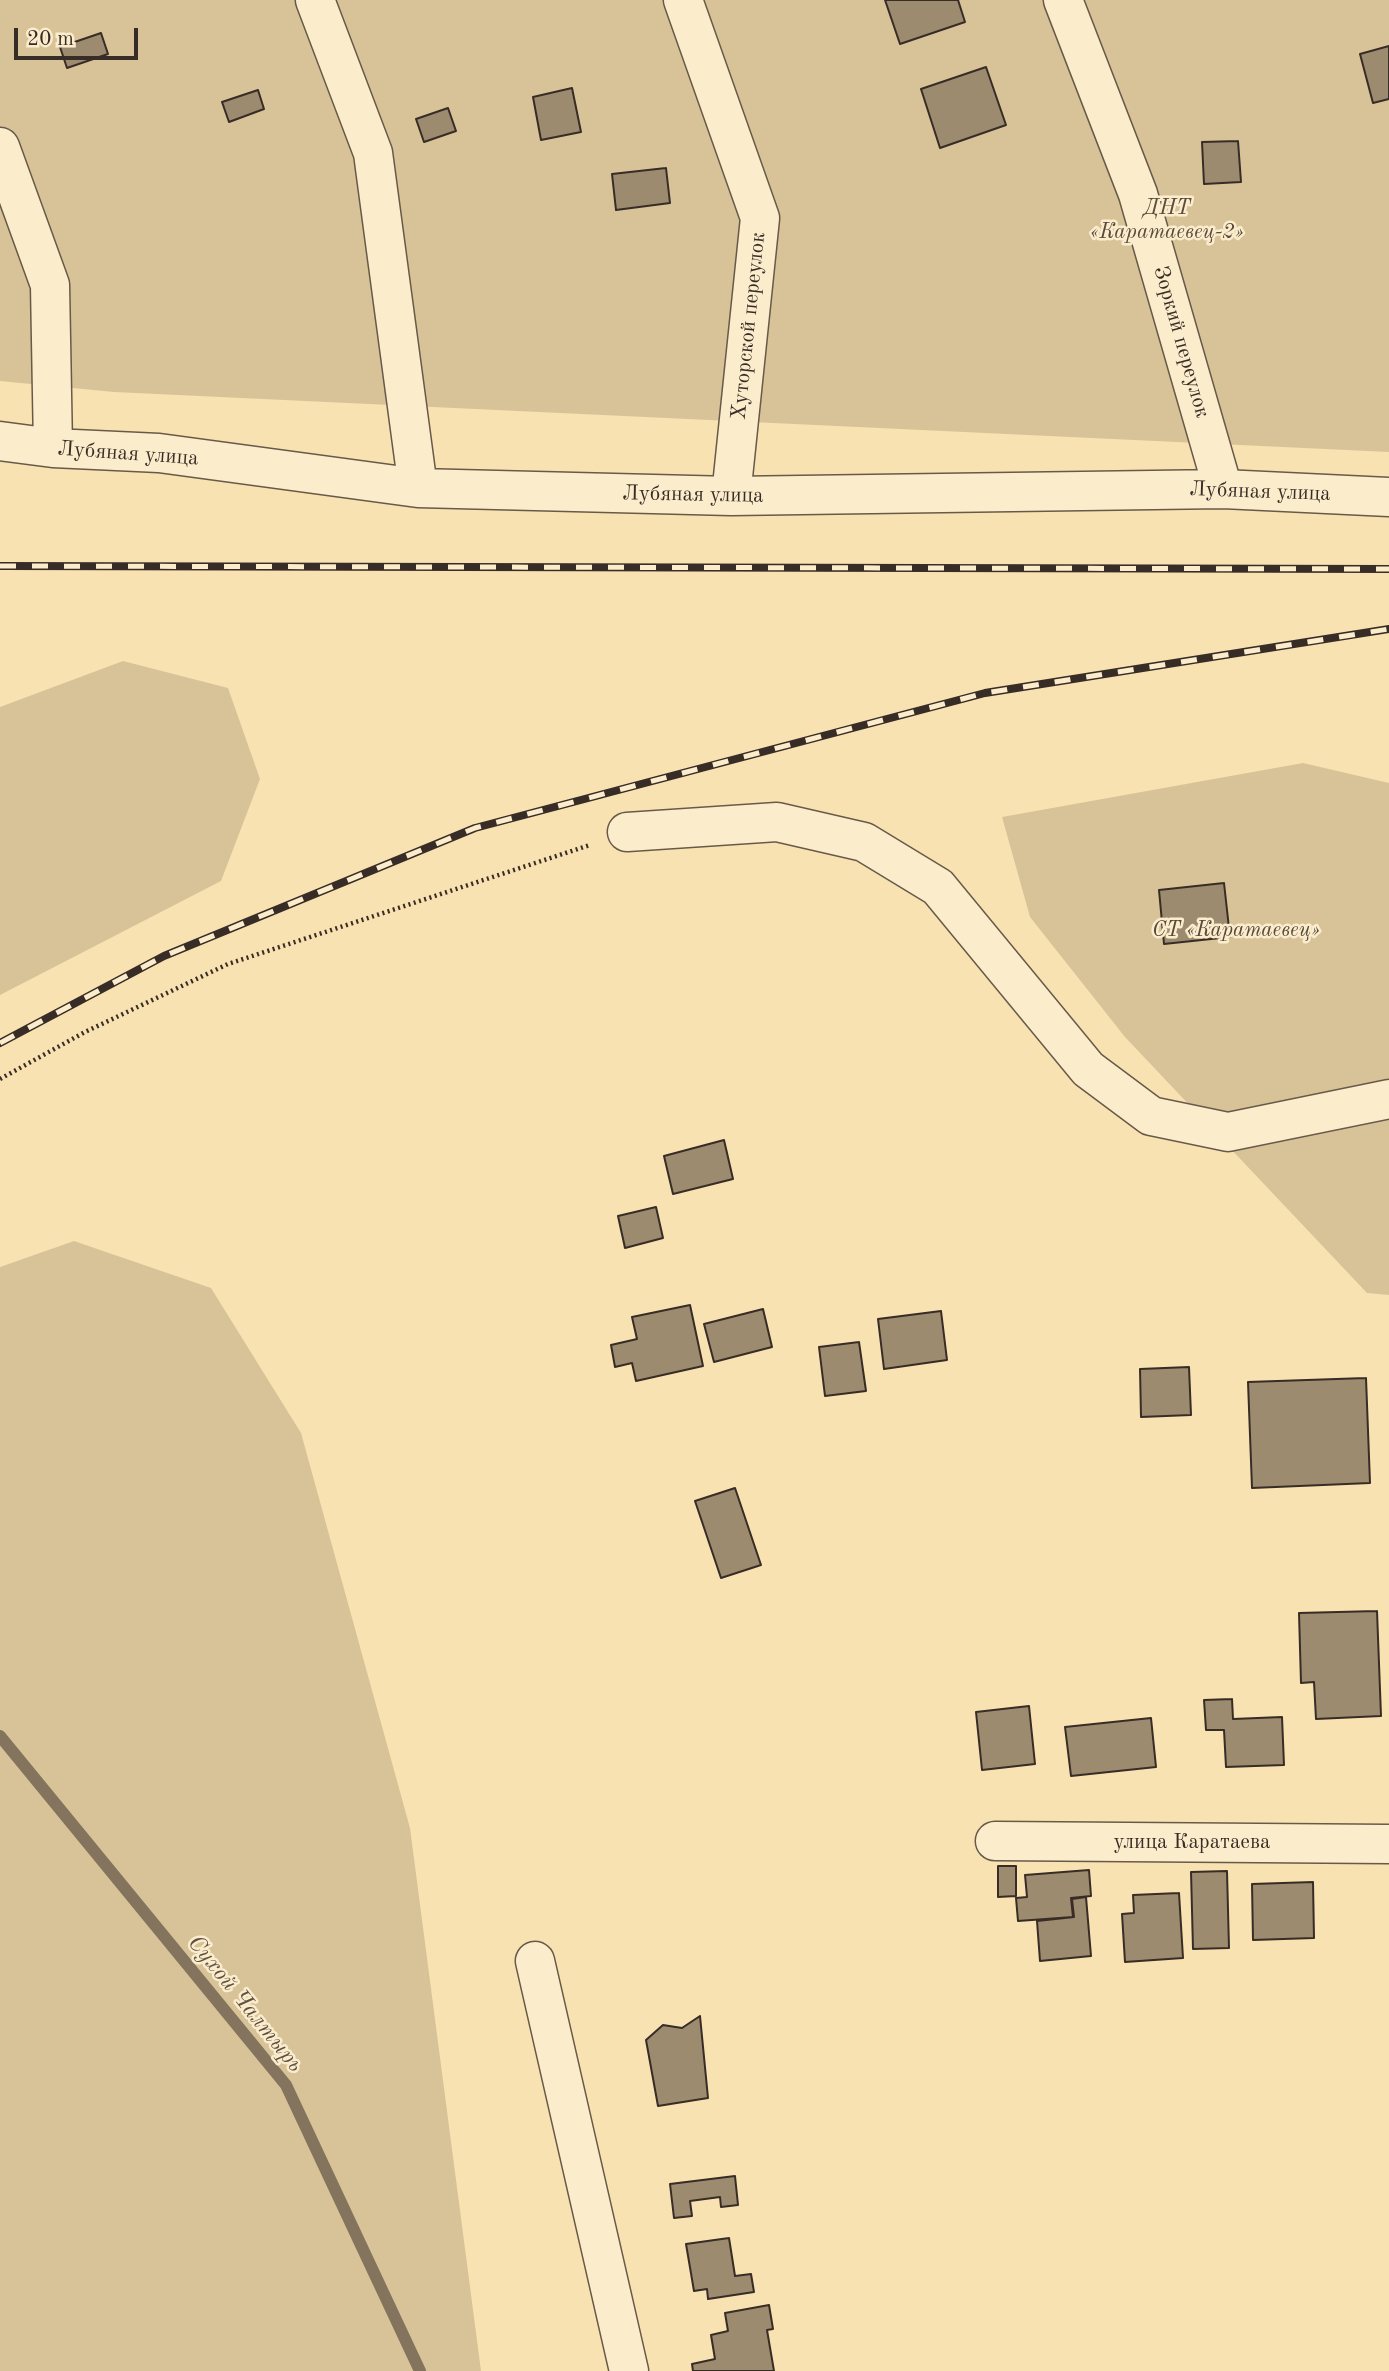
<!DOCTYPE html>
<html>
<head>
<meta charset="utf-8">
<style>
	body { margin:0 }
	#map { position:relative; width:1389px; height:2371px; overflow:hidden; background:#f9e2b1; font-family:"Old Standard TT",serif }
	canvas { display:block }
	.scale { position:absolute; left:14px; top:28px; width:124px; height:32px; box-sizing:border-box; border:4px solid #382c26; border-top:0; padding-left:9px; font-size:21px; line-height:24px; white-space:nowrap; color:#382c26; -webkit-text-stroke:5px #fbeccc; paint-order:stroke }
</style>
</head>
<body>
<div id="map">
<canvas width="1389" height="2371"></canvas>
<div class="scale">20 m</div>
</div>
<script>
const context = document.querySelector('canvas').getContext('2d');
context.lineJoin = 'round';
function fillPath(path, color) { context.fillStyle = color; context.fill(path, 'evenodd'); }
const shape = rows => new Path2D(rows.map(r => 'M' + r).join(''));
function stroke(path, color, width, dash) { context.strokeStyle = color; context.lineWidth = width; context.lineCap = dash ? 'butt' : 'round'; context.setLineDash(dash || []); context.stroke(path); }
function drawText(font, color, halo, rows, align = 'center') {
  context.font = font + ' "Old Standard TT",serif'; context.lineWidth = 5; context.setLineDash([]); context.textBaseline = 'middle'; context.strokeStyle = halo; context.fillStyle = color; for (const [text, x, y, turn = 0] of rows) {
    context.save(); context.translate(x, y); context.rotate((+turn || 0) * Math.PI / 180); context.textAlign = isNaN(turn) ? turn : align; if (halo) context.strokeText(text, 0, 0); context.fillText(text, 0, 0); context.restore();
  }
}
fillPath(shape([
	[0,0,1389,0,1389,452,114,392,0,381],
	[123,661,228,688,260,779,221,881,0,995,0,707],
	[1303,763,1389,783,1389,1295,1367,1293,1125,1037,1030,917,1002,817],
	[74,1241,211,1288,301,1433,410,1828,481,2371,0,2371,0,1267]
]), '#d8c399');
stroke(shape([
	[0,1736,286,2085,420,2371]
]), '#84745d', 12);
const building = shape([
	[885,0,958,0,965,22,900,44,885,0],
	[101,33,108,54,67,68,60,47,101,33],
	[1389,46,1389,99,1373,103,1360,54,1389,46],
	[986,67,1006,125,940,148,921,89,986,67],
	[572,88,581,132,541,140,533,97,572,88],
	[258,90,264,109,229,122,222,102,258,90],
	[448,108,456,131,424,142,416,119,448,108],
	[1238,141,1241,182,1204,184,1202,142,1238,141],
	[666,168,670,203,616,210,612,174,666,168],
	[1224,883,1230,937,1164,944,1159,890,1224,883],
	[724,1140,733,1179,673,1194,664,1156,724,1140],
	[656,1207,663,1238,625,1248,618,1216,656,1207],
	[690,1305,703,1366,636,1381,632,1363,615,1367,611,1345,637,1339,632,1317,690,1305],
	[763,1309,772,1347,714,1362,704,1324,763,1309],
	[941,1311,947,1360,884,1369,878,1319,941,1311],
	[859,1342,866,1391,825,1396,819,1347,859,1342],
	[1189,1367,1191,1415,1141,1417,1140,1369,1189,1367],
	[1366,1378,1370,1483,1252,1488,1248,1382,1366,1378],
	[735,1488,761,1565,721,1578,695,1501,735,1488],
	[1377,1611,1381,1716,1316,1719,1314,1682,1301,1683,1299,1613,1377,1611],
	[1232,1699,1233,1719,1282,1717,1284,1765,1226,1767,1224,1730,1206,1730,1204,1700,1232,1699],
	[1029,1706,1035,1764,982,1770,976,1712,1029,1706],
	[1151,1718,1156,1767,1071,1776,1065,1727,1151,1718],
	[998,1866,1016,1866,1016,1896,998,1897,998,1866],
	[1089,1870,1091,1896,1071,1898,1073,1917,1018,1921,1016,1898,1027,1897,1025,1875,1089,1870],
	[1227,1871,1229,1948,1193,1949,1191,1872,1227,1871],
	[1313,1882,1314,1938,1253,1940,1252,1884,1313,1882],
	[1179,1893,1183,1958,1125,1962,1122,1914,1134,1913,1133,1895,1179,1893],
	[1086,1897,1091,1956,1040,1961,1037,1921,1074,1917,1072,1899,1086,1897],
	[700,2016,708,2098,658,2106,646,2040,663,2025,682,2028,700,2016],
	[735,2176,738,2205,721,2207,720,2197,690,2201,692,2216,674,2218,670,2184,735,2176],
	[729,2238,735,2276,751,2274,754,2292,708,2299,707,2289,694,2291,686,2244,729,2238],
	[769,2305,773,2329,767,2330,774,2371,693,2371,692,2364,715,2359,711,2335,728,2331,725,2313,769,2305]
]);
fillPath(building, '#9c8b6e');
stroke(building, '#382c26', 2);
const minor = shape([
	[315,0,373,153,418,488],
	[683,0,760,218,731,496],
	[1063,0,1138,194,1223,489],
	[0,147,50,285,53,448],
	[0,441,53,448,159,453,418,488,731,496,1223,489,1389,497],
	[627,832,777,822,864,842,938,887,1088,1069,1151,1116,1228,1132,1389,1099],
	[995,1841,1389,1844],
	[535,1961,629,2371]
]);
stroke(minor, '#685a49', 41);
stroke(shape([
	[0,1079,85,1032,228,964,590,845]
]), '#382c26', 4.5, [2, 3.5]);
stroke(minor, '#fbeccc', 38);
const rail = shape([
	[0,566,1389,569],
	[0,1043,164,956,475,828,985,693,1389,629]
]);
stroke(rail, '#382c26', 8);
stroke(rail, '#fbeccc', 5, [16]);
drawText('italic 21px', '#584a3d', '#fbeccc', [
	["ДНТ",1167,208],
	["«Каратаевец-2»",1167,232],
	["СТ «Каратаевец»",1236,930]
]);
drawText('21px', '#382c26', '#fbeccc', [
	["Хуторской переулок",749,326,-84],
	["Зоркий переулок",1181,342,74],
	["Лубяная улица",128,454,4],
	["Лубяная улица",1260,492,2],
	["Лубяная улица",693,495,1],
	["улица Каратаева",1192,1842]
]);
drawText('italic 23px', '#5e5042', '#fbeccc', [
	["Сухой Чалтырь",245,2004,51]
]);
</script>
</body>
</html>
